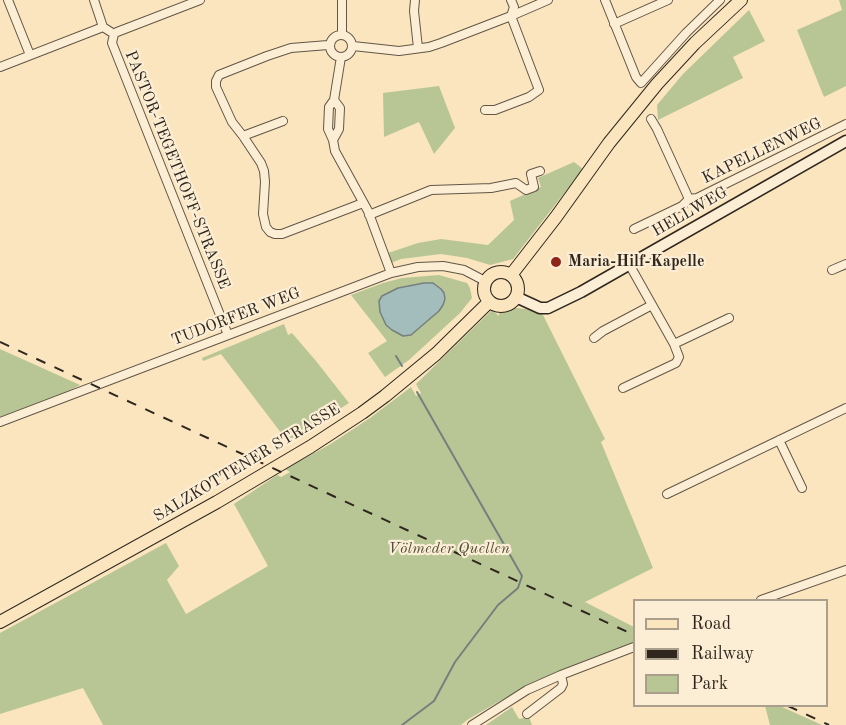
<!DOCTYPE html>
<html>
<head>
<meta charset="utf-8">
<style>
	body { margin:0 }
	#map { position:relative; width:846px; height:725px; overflow:hidden; background:#fae5be; font-family:"Old Standard TT",serif }
	canvas { display:block }
	.legend { position:absolute; left:633px; top:599px; width:195px; height:108px; box-sizing:border-box; background:#fceed5; border:2px solid #aa9e8c; margin:0; padding:8px 10px; list-style:none; font-size:18px; color:#2f271e }
	.legend li { display:flex; align-items:center; gap:12px; height:30px }
	.legend b { width:30px; border:2px solid #aa9e8c }
</style>
</head>
<body>
<div id="map">
<canvas width="846" height="725"></canvas>
<ul class="legend">
<li><b style="height:8px;background:#fae5be"></b>Road</li>
<li><b style="height:8px;background:#2f271e"></b>Railway</li>
<li><b style="height:16px;background:#b8c696"></b>Park</li>
</ul>
</div>
<script>
const context = document.querySelector('canvas').getContext('2d');
context.lineJoin = 'round';
function fillPath(path, color) { context.fillStyle = color; context.fill(path, 'evenodd'); }
const shape = rows => new Path2D(rows.map(r => 'M' + r).join(''));
function stroke(path, color, width, dash) { context.strokeStyle = color; context.lineWidth = width; context.lineCap = dash ? 'butt' : 'round'; context.setLineDash(dash || []); context.stroke(path); }
function drawText(font, color, halo, rows, align = 'center') {
  context.font = font + ' "Old Standard TT",serif'; context.lineWidth = 4.5; context.setLineDash([]); context.textBaseline = 'middle'; context.strokeStyle = halo; context.fillStyle = color; for (const [text, x, y, turn = 0] of rows) {
    context.save(); context.translate(x, y); context.rotate((+turn || 0) * Math.PI / 180); context.textAlign = isNaN(turn) ? turn : align; if (halo) context.strokeText(text, 0, 0); context.fillText(text, 0, 0); context.restore();
  }
}
fillPath(shape([
	[839,0,846,0,846,86,824,97,797,30,842,10],
	[749,10,765,41,733,57,743,78,658,120,657,105,683,74],
	[439,86,455,128,434,154,419,122,384,137,383,93],
	[574,162,583,169,513,259,490,265,467,258,441,254,401,259,391,263,388,253,418,243,441,239,488,245,514,220,510,201,541,187,538,178],
	[439,275,467,283,470,288,472,298,460,313,409,360,385,377,368,353,387,341,351,295,383,283,402,278],
	[382,296,443,305,439,311,414,333,403,336,386,325,379,306,379,301],
	[499,308,517,308,541,311,605,439,601,442,653,568,585,602,634,627,634,643,503,699,467,720,461,725,103,725,83,688,0,714,0,633,166,543,179,566,167,580,186,614,268,566,234,504,277,475,281,477,290,472,285,469,329,445,370,418,411,387,416,396,421,393,416,384,492,310,499,316],
	[284,324,288,335,292,333,316,361,349,403,288,442,221,354,203,361,202,358],
	[0,349,80,385,69,391,0,417],
	[765,706,780,706,822,725,770,725],
	[512,707,519,719,529,717,532,725,486,725]
]), '#b8c696');
const water = shape([
	[424,283,433,283,441,289,444,293,445,299,443,305,439,311,411,335,403,336,392,330,386,325,380,312,379,301,382,296,398,288,424,283]
]);
fillPath(water, '#a3bcbc');
stroke(water, '#75807d', 1.5);
stroke(shape([
	[396,356,402,366],
	[402,725,434,701,455,662,498,605,518,588,522,576,417,392]
]), '#75807d', 2);
const minor = shape([
	[8,0,30,55],
	[94,0,103,27],
	[200,0,117,32,114,34,112,43,228,335],
	[342,0,342,34],
	[415,0,414,11,418,48],
	[605,0,636,77,641,83,686,33,720,0],
	[614,24,668,0],
	'330 46a11 11 0 1 1 22 0a11 11 0 1 1-22 0Z',
	[328,45,291,48,267,56,219,75,216,81,216,87,232,122,243,136,261,163,264,171,265,182,263,214,266,227,270,232,275,234,282,234,363,203],
	[353,46,399,51,429,47,441,43,511,16,548,0],
	[341,57,334,100,329,107,328,129,333,140,335,151,368,211,391,273],
	[0,67,103,27,114,34],
	[485,110,495,110,529,97,539,90,511,16,514,7,511,0],
	[651,119,657,129,689,199],
	[243,136,283,121],
	[333,140,339,129,340,108,334,100],
	[369,215,431,190,491,188,516,183,526,190,534,187,531,174,540,171],
	[634,229,682,206,689,199,697,198,846,124],
	[832,270,846,264],
	[594,338,603,331,652,305],
	[674,344,729,318],
	[623,388,676,363,679,357,674,344,629,264],
	[0,422,391,273,418,267,443,266,464,270,485,281],
	[779,440,802,488],
	[667,494,846,408],
	[761,600,846,570],
	[527,714,561,688,563,684,561,675],
	[472,725,527,690,561,675,634,647]
]);
const secondary = shape([
	[516,297,540,308,548,308,581,292,846,141]
]);
const primary = shape([
	'484 289a17 17 0 1 1 34 0a17 17 0 1 1-34 0Z',
	[511,275,556,217,609,143,657,84,695,43,741,0],
	[0,622,217,502,310,447,362,413,385,396,436,354,489,302]
]);
stroke(minor, '#625646', 10);
stroke(secondary, '#2f271e', 13);
stroke(primary, '#2f271e', 14);
stroke(minor, '#fceed5', 8);
stroke(secondary, '#fceed5', 10);
stroke(primary, '#fae5be', 12);
stroke(shape([
	[0,342,634,635],
	[788,706,829,725]
]), '#2f271e', 2, [10, 10]);
for (const [x, y, r, color] of [
	[556,262,6,"#8f2418"]
]) { const dot = new Path2D(); dot.arc(x, y, r, 0, 2 * Math.PI); context.fillStyle = color; context.fill(dot); stroke(dot, '#fceed5', 2); }
drawText('16px', '#2f271e', '#fceed5', [
	["KAPELLENWEG",762,151,-26],
	["PASTOR-TEGETHOFF-STRASSE",177,170,68],
	["HELLWEG",690,212,-30],
	["TUDORFER WEG",236,317,-21],
	["SALZKOTTENER STRASSE",247,463,-31]
]);
drawText('bold 16px', '#2f271e', '#fceed5', [
	["Maria-Hilf-Kapelle",568,262]
], 'left');
drawText('italic 16px', '#514f3c', '#fceed5', [
	["Völmeder Quellen",449,549]
]);
</script>
</body>
</html>
